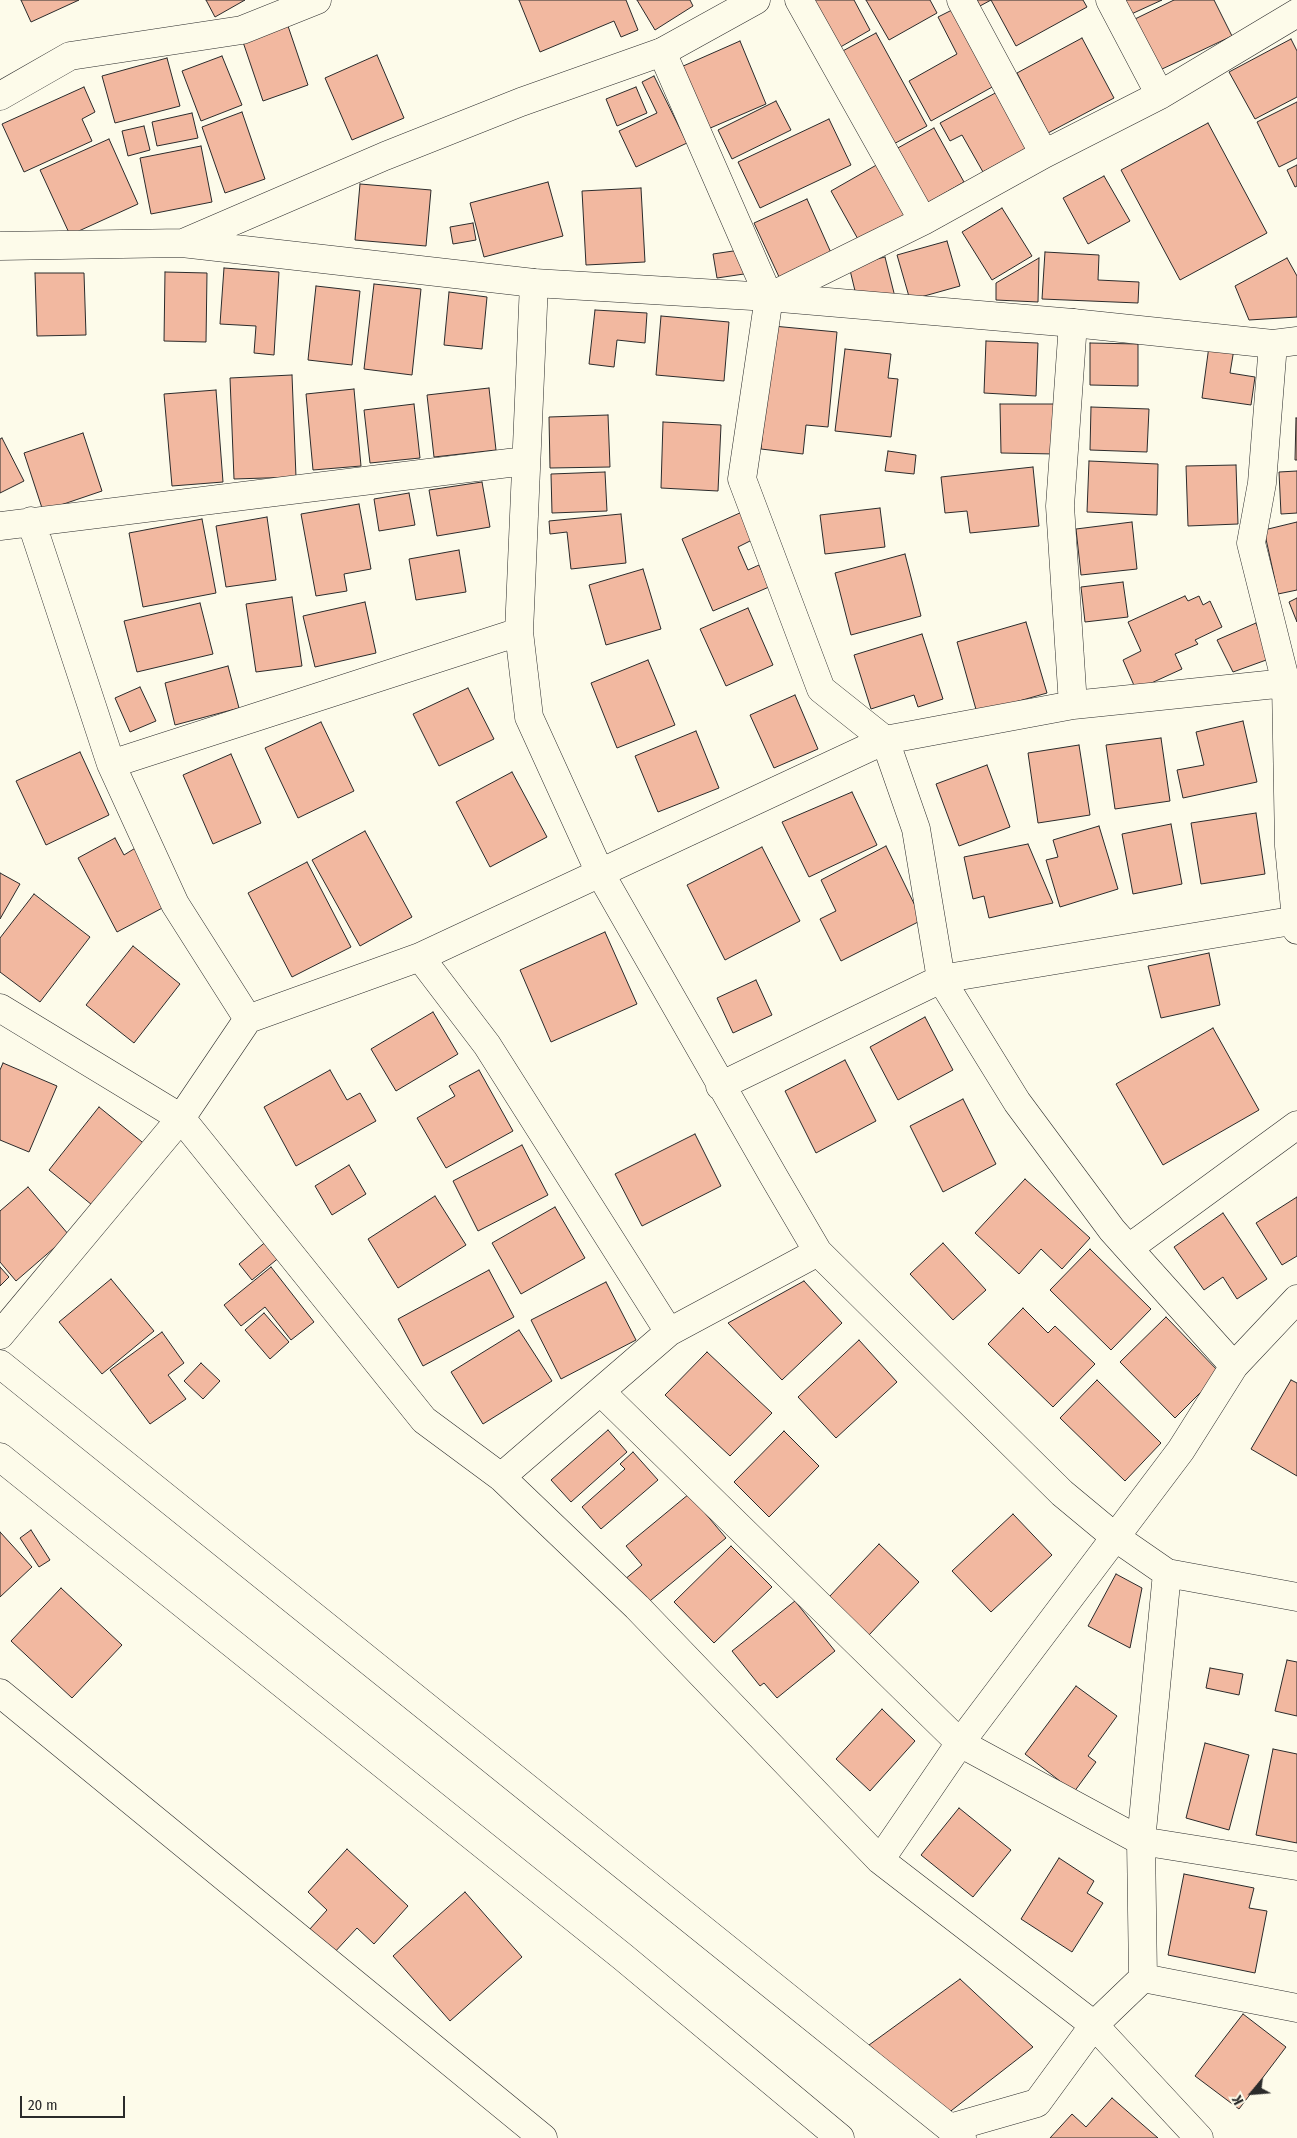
<!DOCTYPE html>
<html>
<head>
<meta charset="utf-8">
<style>
	body { margin:0 }
	#map { position:relative; width:1297px; height:2138px; overflow:hidden; background:#fdfbea; font-family:"Fira Sans Condensed",sans-serif }
	canvas { display:block }
	.north { position:absolute; left:1227px; top:2068px; width:50px; height:50px; -webkit-text-stroke:4px #fdfbea; paint-order:stroke; rotate:243deg; font-size:14px; font-weight:700; line-height:20px; text-align:center; color:#2b2b2b }
	.north::after { content:''; display:block; margin:auto; width:18px; height:22px; background:#2b2b2b; clip-path:polygon(50% 0,100% 100%,50% 72%,0 100%) }
	.scale { position:absolute; left:20px; top:2096px; width:105px; height:22px; box-sizing:border-box; border:2px solid #2b2b2b; border-top:0; padding-left:6px; font-size:15px; line-height:18px; white-space:nowrap; color:#2b2b2b; -webkit-text-stroke:4px #fdfbea; paint-order:stroke }
</style>
</head>
<body>
<div id="map">
<canvas width="1297" height="2138"></canvas>
<div class="north">K</div>
<div class="scale">20 m</div>
</div>
<script>
const context = document.querySelector('canvas').getContext('2d');
context.lineJoin = 'round';
function fillPath(path, color) { context.fillStyle = color; context.fill(path, 'evenodd'); }
const shape = rows => new Path2D(rows.map(r => 'M' + r).join(''));
function stroke(path, color, width, dash) { context.strokeStyle = color; context.lineWidth = width; context.lineCap = dash ? 'butt' : 'round'; context.setLineDash(dash || []); context.stroke(path); }
const building = shape([
	[21,0,79,0,31,22,21,0],
	[206,0,245,0,215,17,206,0],
	[519,0,626,0,638,30,621,37,614,21,540,52,519,0],
	[637,0,690,0,693,6,655,30,637,0],
	[810,0,854,0,870,30,837,49,810,0],
	[866,0,930,0,937,13,889,40,866,0],
	[977,0,1083,0,1087,7,1016,46,991,0,980,6,977,0],
	[1119,0,1162,0,1127,16,1119,0],
	[1174,0,1214,0,1232,36,1160,70,1135,19,1174,0],
	[952,10,994,86,931,121,909,81,957,54,938,17,952,10],
	[288,26,308,85,263,101,243,42,288,26],
	[876,33,927,126,890,146,839,53,876,33],
	[1082,38,1114,98,1048,133,1017,73,1082,38],
	[1291,39,1297,51,1297,97,1255,119,1229,72,1291,39],
	[740,41,766,104,708,129,681,67,740,41],
	[377,55,404,118,352,140,325,78,377,55],
	[222,56,242,105,201,121,182,71,222,56],
	[167,58,180,106,115,123,102,76,167,58],
	[654,76,687,143,636,167,619,131,657,113,642,82,654,76],
	[84,87,95,112,82,119,92,141,24,172,2,124,84,87],
	[636,87,647,113,617,126,606,99,636,87],
	[999,91,1029,147,983,172,962,135,950,141,940,123,999,91],
	[776,101,791,130,732,159,718,130,776,101],
	[1297,102,1297,158,1279,167,1257,122,1297,102],
	[242,112,265,179,225,193,202,127,242,112],
	[192,113,198,138,157,146,152,122,192,113],
	[829,119,851,165,760,208,738,162,829,119],
	[1208,123,1267,233,1180,280,1121,170,1208,123],
	[144,126,150,150,128,156,122,131,144,126],
	[934,128,964,182,926,204,896,149,934,128],
	[109,139,138,204,70,235,40,170,109,139],
	[201,146,212,202,151,214,140,158,201,146],
	[880,163,908,215,859,241,831,191,880,163],
	[1297,165,1297,186,1295,187,1287,170,1297,165],
	[1104,176,1130,221,1088,244,1063,198,1104,176],
	[548,182,563,236,484,257,470,203,548,182],
	[360,184,431,190,426,246,355,240,360,184],
	[641,188,645,262,586,265,582,191,641,188],
	[807,199,832,255,780,279,754,223,807,199],
	[1002,208,1032,256,992,280,962,232,1002,208],
	[473,223,476,240,453,244,450,227,473,223],
	[947,241,960,286,910,300,897,255,947,241],
	[740,250,744,274,717,278,713,254,740,250],
	[1045,252,1099,255,1098,280,1139,282,1138,303,1042,299,1045,252],
	[885,257,895,297,856,295,849,266,885,257],
	[1039,258,1038,302,996,300,996,283,1039,258],
	[1287,258,1297,276,1297,317,1249,320,1235,286,1287,258],
	[224,268,279,272,274,355,254,353,256,326,220,324,224,268],
	[165,272,207,273,206,342,164,341,165,272],
	[35,273,84,273,86,335,37,336,35,273],
	[374,284,421,289,412,375,364,369,374,284],
	[316,286,360,291,352,365,308,360,316,286],
	[449,292,487,297,482,349,444,345,449,292],
	[595,310,647,313,645,343,617,340,614,367,589,364,595,310],
	[661,316,729,322,724,381,656,375,661,316],
	[773,326,837,332,828,427,806,425,803,454,761,449,773,326],
	[986,341,1038,343,1036,396,984,393,986,341],
	[1090,343,1138,344,1138,386,1090,385,1090,343],
	[1209,346,1234,349,1230,373,1255,377,1251,405,1202,398,1209,346],
	[845,349,891,354,888,378,898,379,891,437,835,431,845,349],
	[292,375,296,477,234,479,230,378,292,375],
	[489,388,496,450,434,457,427,395,489,388],
	[354,389,361,466,313,470,306,394,354,389],
	[216,390,223,482,172,486,164,394,216,390],
	[414,404,420,458,370,463,364,410,414,404],
	[1000,404,1055,404,1055,454,1001,453,1000,404],
	[1091,407,1149,409,1147,452,1090,450,1091,407],
	[608,415,610,467,550,468,549,417,608,415],
	[1296,418,1297,418,1297,460,1295,460,1296,418],
	[663,422,721,425,718,491,661,488,663,422],
	[83,433,102,491,43,511,24,453,83,433],
	[2,438,24,481,0,493,0,439,2,438],
	[888,451,916,455,914,474,885,471,888,451],
	[1089,461,1158,464,1157,515,1087,512,1089,461],
	[1236,465,1238,524,1188,526,1186,466,1236,465],
	[1033,467,1039,526,970,533,967,511,945,513,941,477,1033,467],
	[1297,471,1297,513,1281,514,1279,472,1297,471],
	[605,472,607,511,552,513,551,474,605,472],
	[482,482,490,527,437,536,429,490,482,482],
	[409,493,415,525,379,531,374,499,409,493],
	[359,504,371,569,344,574,347,591,316,596,301,514,359,504],
	[880,508,885,547,825,554,820,515,880,508],
	[742,512,754,539,738,547,748,570,759,565,769,587,713,611,682,539,742,512],
	[621,514,626,563,571,569,567,532,550,534,549,521,621,514],
	[267,517,276,580,226,587,216,526,267,517],
	[202,519,216,593,143,607,129,533,202,519],
	[1132,522,1137,569,1081,575,1076,529,1132,522],
	[1297,522,1297,590,1278,594,1264,530,1297,522],
	[459,550,466,592,416,600,409,559,459,550],
	[905,554,921,616,851,635,835,573,905,554],
	[643,569,661,629,606,645,589,585,643,569],
	[1123,582,1128,617,1085,622,1081,587,1123,582],
	[1185,596,1188,601,1199,596,1203,605,1210,601,1222,627,1195,640,1198,644,1175,654,1182,669,1136,690,1123,660,1141,651,1128,622,1185,596],
	[292,597,302,666,256,672,246,604,292,597],
	[1297,598,1297,622,1289,602,1297,598],
	[365,602,376,653,315,667,303,616,365,602],
	[200,603,213,654,137,672,124,621,200,603],
	[748,608,773,665,726,686,700,629,748,608],
	[1026,622,1047,693,977,713,957,642,1026,622],
	[1256,623,1269,659,1233,672,1217,640,1256,623],
	[922,634,943,699,918,707,914,695,871,709,854,655,922,634],
	[648,660,675,725,617,748,591,683,648,660],
	[228,666,239,708,175,725,165,683,228,666],
	[140,687,156,721,130,732,115,698,140,687],
	[468,688,494,739,439,766,413,714,468,688],
	[795,695,818,749,774,768,750,715,795,695],
	[1243,721,1257,782,1183,798,1177,770,1204,765,1196,732,1243,721],
	[321,722,354,791,298,818,265,748,321,722],
	[696,731,719,788,658,812,635,756,696,731],
	[1161,738,1170,801,1115,809,1106,745,1161,738],
	[1079,745,1090,815,1038,823,1028,753,1079,745],
	[80,752,109,815,46,845,16,781,80,752],
	[231,754,261,823,213,844,183,775,231,754],
	[987,765,1010,827,959,846,936,784,987,765],
	[512,772,547,837,490,867,456,802,512,772],
	[852,792,877,845,809,877,782,822,852,792],
	[1256,813,1265,874,1201,884,1191,823,1256,813],
	[1171,824,1182,884,1133,894,1122,834,1171,824],
	[1099,826,1118,889,1060,907,1046,860,1058,857,1053,840,1099,826],
	[365,831,412,917,360,946,312,860,365,831],
	[115,838,124,855,137,847,168,905,117,932,78,858,115,838],
	[1028,844,1053,903,989,918,984,896,973,899,964,857,1028,844],
	[886,846,922,920,841,961,820,919,836,911,821,880,886,846],
	[762,847,800,921,725,960,687,885,762,847],
	[307,862,351,947,292,977,248,893,307,862],
	[0,873,20,884,0,919,0,873],
	[34,894,90,937,40,1002,0,972,0,938,34,894],
	[605,932,637,1004,551,1042,520,970,605,932],
	[133,946,180,984,134,1043,86,1005,133,946],
	[1209,953,1220,1005,1161,1018,1148,966,1209,953],
	[756,980,772,1015,733,1033,717,998,756,980],
	[433,1012,458,1054,396,1091,371,1049,433,1012],
	[925,1017,953,1070,898,1100,870,1047,925,1017],
	[1213,1028,1259,1110,1163,1165,1116,1084,1213,1028],
	[845,1060,876,1121,816,1153,785,1091,845,1060],
	[3,1063,57,1086,29,1152,0,1140,0,1070,3,1063],
	[330,1070,347,1100,360,1093,376,1121,296,1166,264,1107,330,1070],
	[479,1070,513,1131,446,1168,417,1118,455,1096,449,1086,479,1070],
	[963,1099,996,1164,943,1192,910,1126,963,1099],
	[99,1107,147,1146,97,1209,49,1170,99,1107],
	[695,1134,721,1186,642,1226,615,1174,695,1134],
	[522,1145,548,1195,478,1231,453,1181,522,1145],
	[349,1165,366,1194,332,1215,315,1186,349,1165],
	[1025,1179,1090,1238,1062,1269,1041,1249,1019,1274,975,1233,1025,1179],
	[28,1187,69,1235,16,1281,0,1262,0,1211,28,1187],
	[435,1196,466,1245,398,1288,368,1239,435,1196],
	[1297,1197,1297,1256,1282,1265,1256,1223,1297,1197],
	[555,1207,585,1258,521,1294,492,1243,555,1207],
	[1223,1213,1267,1279,1237,1299,1223,1277,1204,1290,1174,1247,1223,1213],
	[268,1240,281,1256,252,1280,239,1264,268,1240],
	[943,1243,986,1290,953,1320,910,1274,943,1243],
	[1090,1249,1151,1309,1111,1350,1050,1290,1090,1249],
	[0,1267,9,1277,0,1286,0,1267],
	[271,1267,314,1322,291,1340,265,1307,241,1326,224,1305,271,1267],
	[489,1270,514,1317,423,1366,398,1319,489,1270],
	[111,1279,154,1331,102,1374,59,1322,111,1279],
	[804,1281,842,1323,782,1380,728,1323,804,1281],
	[606,1282,636,1340,561,1379,531,1320,606,1282],
	[1023,1308,1048,1333,1055,1326,1095,1364,1053,1407,988,1344,1023,1308],
	[264,1313,289,1342,270,1359,245,1330,264,1313],
	[1166,1317,1220,1373,1175,1418,1120,1362,1166,1317],
	[519,1330,552,1381,483,1424,451,1372,519,1330],
	[162,1332,184,1363,168,1375,186,1399,150,1424,110,1370,162,1332],
	[859,1340,897,1382,836,1438,798,1397,859,1340],
	[707,1352,772,1413,730,1456,665,1395,707,1352],
	[201,1363,220,1381,203,1399,184,1381,201,1363],
	[1097,1380,1161,1443,1125,1481,1060,1418,1097,1380],
	[1291,1380,1297,1383,1297,1476,1251,1449,1291,1380],
	[608,1430,627,1452,571,1502,551,1480,608,1430],
	[784,1431,819,1466,769,1517,734,1482,784,1431],
	[633,1452,658,1480,601,1529,582,1507,625,1469,620,1464,633,1452],
	[689,1494,726,1538,645,1605,624,1580,642,1565,626,1546,689,1494],
	[1013,1514,1052,1555,991,1612,952,1571,1013,1514],
	[31,1530,50,1560,39,1567,20,1538,31,1530],
	[0,1532,32,1567,0,1597,0,1532],
	[879,1544,919,1582,869,1635,829,1597,879,1544],
	[731,1546,772,1587,714,1643,674,1602,731,1546],
	[1116,1574,1142,1588,1130,1648,1088,1626,1116,1574],
	[61,1588,122,1645,72,1698,11,1641,61,1588],
	[795,1601,835,1651,777,1698,764,1683,760,1686,732,1651,795,1601],
	[1287,1660,1297,1662,1297,1716,1275,1711,1287,1660],
	[1210,1668,1243,1674,1239,1695,1206,1688,1210,1668],
	[1076,1686,1117,1716,1088,1756,1096,1762,1074,1792,1025,1754,1076,1686],
	[882,1709,915,1741,870,1791,836,1759,882,1709],
	[1205,1743,1249,1755,1229,1830,1186,1818,1205,1743],
	[1273,1749,1297,1754,1297,1843,1256,1835,1273,1749],
	[959,1808,1011,1850,973,1897,921,1855,959,1808],
	[347,1849,408,1906,374,1944,357,1928,333,1954,309,1930,327,1910,308,1892,347,1849],
	[1059,1858,1094,1881,1087,1893,1103,1903,1072,1952,1021,1919,1059,1858],
	[1184,1874,1254,1888,1249,1908,1267,1911,1255,1973,1168,1955,1184,1874],
	[465,1892,522,1957,450,2021,393,1956,465,1892],
	[960,1979,1033,2047,947,2114,869,2045,960,1979],
	[1243,2014,1286,2047,1239,2109,1195,2076,1243,2014],
	[1112,2098,1158,2138,1050,2138,1072,2114,1086,2127,1112,2098]
]);
fillPath(building, '#f2b8a0');
stroke(building, '#2b2b2b', 1);
const street = shape([
	[799,0,923,221],
	[961,0,1044,154],
	[1110,0,1160,95],
	[662,52,769,297,742,479,821,689,885,740,916,829,941,979,1017,1102,1112,1230,1234,1366],
	[0,96,70,56,242,30,317,0],
	[534,283,519,632,529,717,600,873,774,1177,818,1252,1062,1493,1115,1537,1167,1573,1297,1597],
	[769,297,923,221,1044,154,1160,95,1297,13],
	[1073,323,1060,506,1073,705],
	[1273,344,1262,483,1251,543,1286,683,1289,846,1297,930],
	[31,521,111,764,175,904,248,1019],
	[0,526,525,461],
	[111,764,519,632],
	[420,957,487,1045,669,1332],
	[0,1008,181,1118,424,1420,501,1477,637,1607,880,1860,1094,2025,1199,2138],
	[720,1086,941,979,1297,920],
	[1129,1248,1297,1125],
	[0,1335,181,1118,248,1019,420,957,885,740,1073,705,1286,683],
	[601,1392,960,1743,1141,1841,1297,1866],
	[501,1477,669,1332,818,1252],
	[0,1693,543,2138],
	[880,1860,960,1743,1181,1450,1234,1366,1297,1299],
	[1143,1978,1141,1841,1167,1573],
	[950,2128,1037,2103,1094,2025,1143,1978,1297,2008]
]);
const secondary = shape([
	[183,243,385,156,521,102,662,52,756,0],
	[0,246,182,243,534,283,769,297,1073,323,1273,344,1297,341],
	[0,1364,962,2138],
	[0,1457,623,1957,840,2138]
]);
stroke(street, '#2b2b2b', 29);
stroke(secondary, '#2b2b2b', 29);
stroke(street, '#fdfbea', 28);
stroke(secondary, '#fdfbea', 28);
</script>
</body>
</html>
